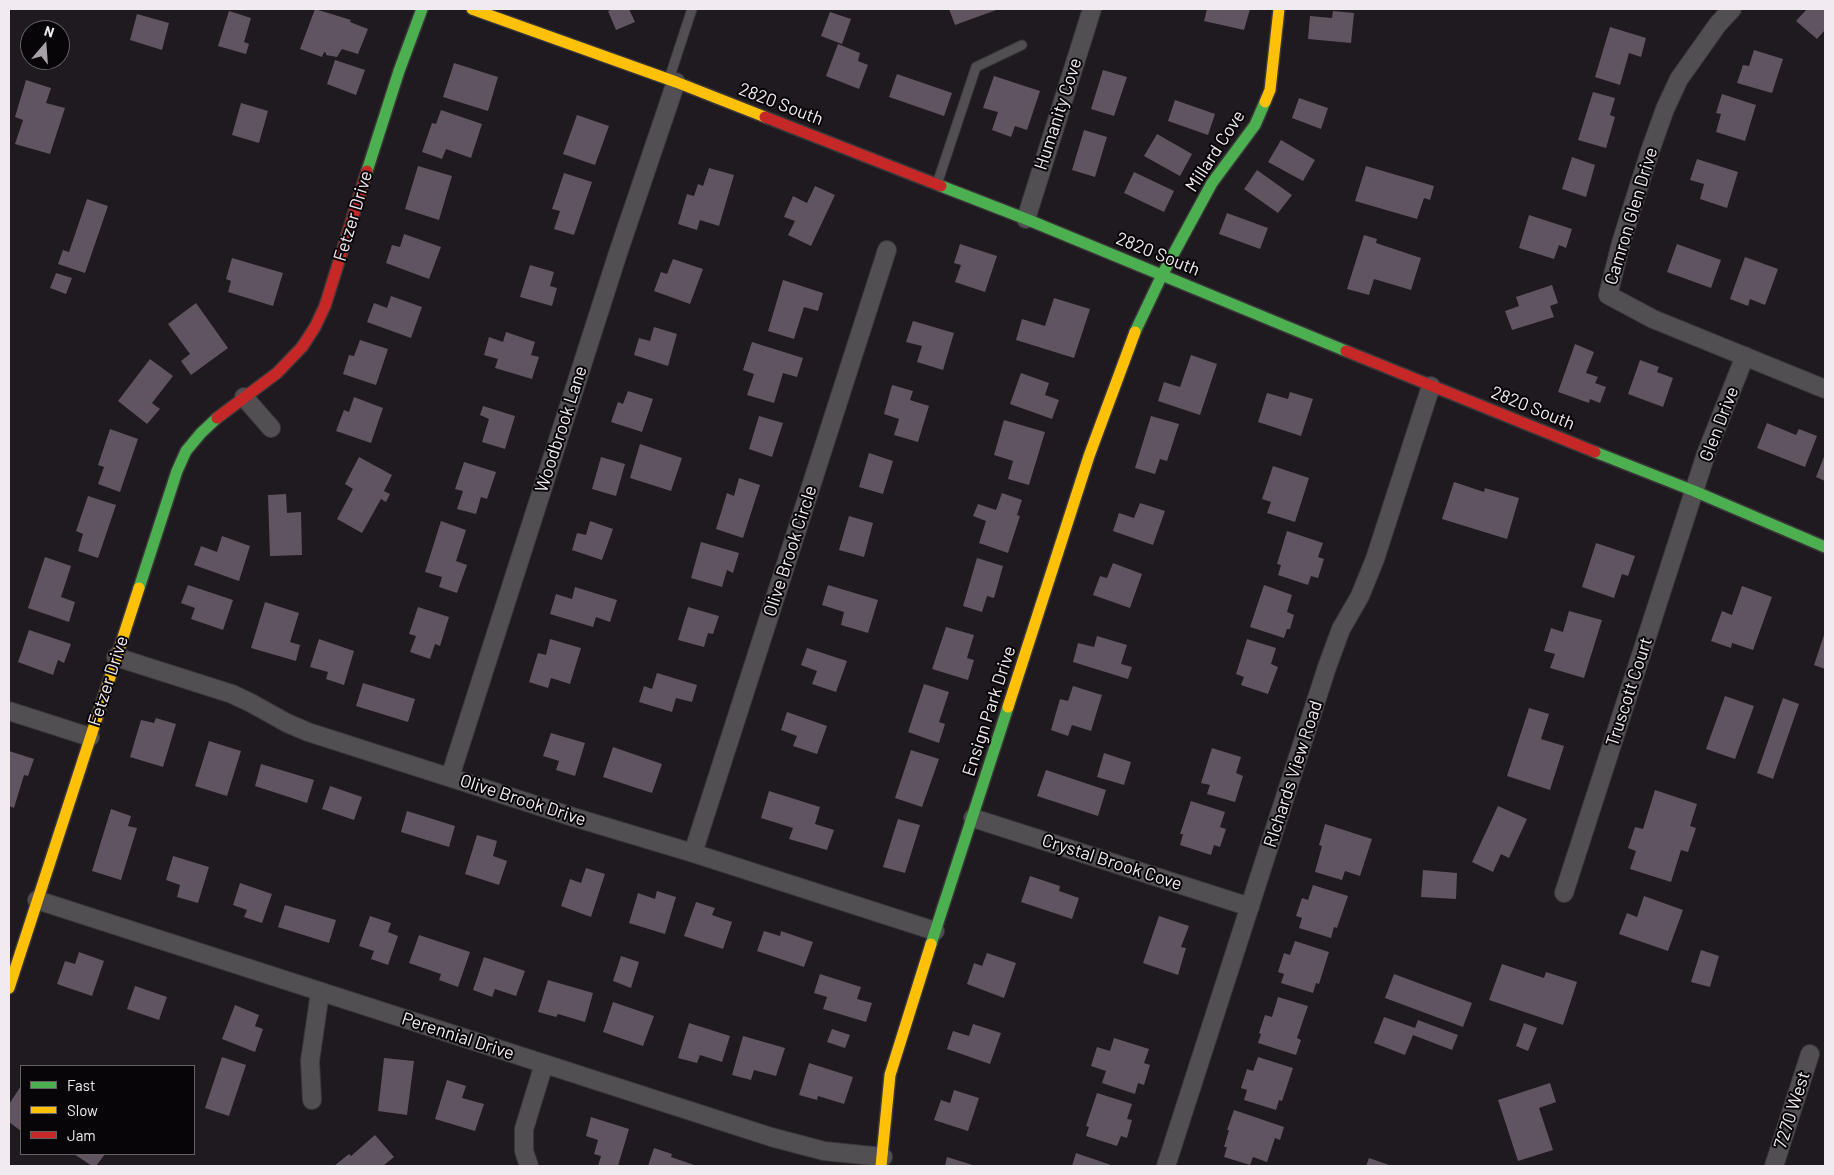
<!DOCTYPE html>
<html>
<head>
<meta charset="utf-8">
<style>
	body { margin:0 }
	#map { position:relative; width:1834px; height:1175px; overflow:hidden; background:#1f1a1f; font-family:Barlow,sans-serif }
	canvas { display:block }
	.frame { position:absolute; inset:0; border:10px solid #f1ebf1; pointer-events:none }
	.legend { position:absolute; left:20px; top:1065px; width:175px; height:90px; box-sizing:border-box; background:#080508; border:1px solid #656165; margin:0; padding:6px 9px; list-style:none; font-size:15px; color:#f1ebf1 }
	.legend li { display:flex; align-items:center; gap:10px; height:25px }
	.legend b { width:25px; border:1px solid #656165 }
	.north { position:absolute; left:20px; top:20px; width:50px; height:50px; box-sizing:border-box; background:#080508; border:1px solid #656165; border-radius:50%; rotate:18deg; font-size:14px; font-weight:700; line-height:20px; text-align:center; color:#f1ebf1 }
	.north::after { content:''; display:block; margin:auto; width:18px; height:22px; background:#a8a2a8; clip-path:polygon(50% 0,100% 100%,50% 72%,0 100%) }
</style>
</head>
<body>
<div id="map">
<canvas width="1834" height="1175"></canvas>
<div class="frame"></div>
<ul class="legend">
<li><b style="height:6px;background:#4caf50"></b>Fast</li>
<li><b style="height:6px;background:#ffc107"></b>Slow</li>
<li><b style="height:6px;background:#c62828"></b>Jam</li>
</ul>
<div class="north">N</div>
</div>
<script>
const context = document.querySelector('canvas').getContext('2d');
context.lineJoin = 'round';
function fillPath(path, color) { context.fillStyle = color; context.fill(path, 'evenodd'); }
const shape = rows => new Path2D(rows.map(r => 'M' + r).join(''));
function stroke(path, color, width, dash) { context.strokeStyle = color; context.lineWidth = width; context.lineCap = dash ? 'butt' : 'round'; context.setLineDash(dash || []); context.stroke(path); }
function drawText(font, color, halo, rows, align = 'center') {
  context.font = font + ' Barlow,sans-serif'; context.lineWidth = 4; context.setLineDash([]); context.textBaseline = 'middle'; context.strokeStyle = halo; context.fillStyle = color; for (const [text, x, y, turn = 0] of rows) {
    context.save(); context.translate(x, y); context.rotate((+turn || 0) * Math.PI / 180); context.textAlign = isNaN(turn) ? turn : align; if (halo) context.strokeText(text, 0, 0); context.fillText(text, 0, 0); context.restore();
  }
}
fillPath(shape([
	[315,9,351,20,350,22,368,29,358,54,342,49,337,57,326,55,326,53,324,52,322,57,300,49],
	[614,9,629,9,635,22,616,30,608,11],
	[949,9,999,9,955,25],
	[1207,9,1250,9,1244,30,1204,21],
	[1807,9,1825,9,1825,30,1817,39,1796,21],
	[229,11,251,18,244,42,249,44,246,54,218,46],
	[1333,11,1354,13,1351,43,1308,39,1310,16,1332,18],
	[830,12,851,19,842,44,821,36],
	[137,14,169,23,162,50,130,40],
	[1610,27,1646,38,1641,57,1629,53,1620,85,1595,77],
	[838,44,860,53,858,61,868,65,859,89,826,76],
	[1754,50,1783,59,1772,93,1737,83,1743,65,1749,66],
	[335,60,365,70,356,95,327,84],
	[454,63,498,77,488,111,443,97],
	[1103,70,1127,77,1114,116,1091,109],
	[897,74,952,93,944,116,889,97],
	[994,76,1040,91,1027,130,1015,126,1011,137,992,130,998,112,983,108],
	[26,80,51,88,46,103,65,108,50,154,15,144,23,120,15,117],
	[1593,92,1615,98,1610,115,1615,117,1606,148,1578,140],
	[1722,94,1756,105,1745,141,1716,132,1721,114,1716,113],
	[1299,98,1328,108,1321,129,1292,118],
	[1175,100,1215,114,1208,135,1168,121],
	[241,103,268,111,259,143,232,135],
	[441,110,482,124,471,158,446,149,442,159,422,152,432,123,436,124],
	[577,115,609,126,595,165,563,154],
	[1084,130,1107,137,1095,177,1072,170],
	[1157,134,1192,154,1180,176,1144,156],
	[1281,140,1315,160,1303,181,1268,162],
	[1572,157,1595,165,1586,197,1562,189],
	[1697,159,1738,172,1727,208,1700,199,1704,184,1690,180],
	[418,166,452,176,439,220,405,209],
	[1366,166,1434,186,1430,200,1424,198,1417,219,1355,201],
	[709,168,734,175,719,226,700,220,697,230,678,224,687,194,694,196,698,184,703,186],
	[1257,170,1292,195,1278,213,1244,189],
	[1134,172,1174,191,1164,212,1124,193],
	[564,173,592,182,574,235,554,229,560,211,552,209],
	[815,186,835,195,811,246,788,235,795,221,784,217,793,196,807,203],
	[87,199,108,206,85,273,58,264,63,250,69,252],
	[1227,213,1268,228,1260,249,1219,234],
	[1529,215,1572,229,1566,248,1559,245,1554,259,1519,248],
	[404,234,441,247,429,279,386,263,392,245,400,247],
	[1364,235,1377,239,1376,243,1421,258,1411,290,1374,279,1369,295,1347,289],
	[960,244,997,256,985,292,955,282,961,265,954,263],
	[1677,244,1721,260,1711,288,1667,272],
	[1745,257,1778,269,1765,305,1750,299,1748,306,1730,299],
	[232,258,283,273,273,306,228,292,231,281,226,279],
	[673,259,703,269,690,304,654,291,661,272,667,274],
	[530,265,554,272,550,286,557,288,552,306,520,297],
	[56,273,72,278,66,294,50,288],
	[783,280,823,293,818,311,804,307,794,339,768,331],
	[1552,285,1558,303,1550,306,1554,317,1512,330,1505,311,1519,306,1516,297],
	[391,296,422,307,411,338,367,322,374,303,387,308],
	[1054,298,1090,309,1074,358,1016,340,1022,319,1045,326],
	[196,303,228,348,191,375,181,361,190,354,168,324],
	[913,321,954,333,943,370,917,362,922,346,906,342],
	[654,327,677,334,668,366,634,355,639,338,650,341],
	[506,332,535,342,531,355,539,357,532,379,495,368,498,359,484,355,489,337,503,342],
	[360,340,388,349,376,385,343,374,349,355,354,356],
	[752,342,803,358,797,377,783,373,774,403,747,395,754,374,743,370],
	[1575,344,1594,352,1586,373,1598,377,1595,383,1606,387,1600,403,1590,399,1589,403,1558,392],
	[1191,355,1217,364,1200,415,1158,401,1164,382,1180,387],
	[150,359,173,376,152,403,160,409,147,424,118,401],
	[1640,360,1659,367,1657,372,1673,378,1663,407,1628,394],
	[1021,373,1049,383,1045,395,1059,400,1052,419,1010,404],
	[892,385,913,391,910,400,929,406,918,442,894,435,899,419,884,414],
	[628,391,653,399,642,432,611,422,618,402,623,404],
	[1290,392,1313,399,1301,436,1258,422,1267,393,1288,399],
	[354,397,383,408,371,443,336,431,344,410,349,412],
	[483,406,515,416,505,449,482,442,489,419,480,415],
	[759,416,783,423,772,457,749,449],
	[1151,416,1179,424,1167,461,1160,459,1155,474,1135,468],
	[1004,420,1045,432,1029,485,1008,479,1013,461,994,455],
	[1767,423,1796,435,1799,429,1817,436,1805,467,1757,448],
	[110,429,138,439,120,492,98,484,104,467,98,465],
	[640,444,682,458,671,491,630,478],
	[869,453,893,461,883,494,859,487],
	[1825,454,1825,481,1816,477],
	[359,457,392,475,384,491,390,494,386,502,381,499,362,533,337,519,353,489,345,484],
	[601,457,625,464,616,496,592,489],
	[464,462,496,472,487,499,481,497,476,514,457,509,463,491,455,489],
	[1273,466,1309,478,1295,522,1267,513,1271,502,1262,499],
	[739,478,760,485,743,538,716,529,727,493,734,496],
	[1454,482,1484,492,1485,488,1519,498,1507,539,1442,519],
	[1002,493,1022,500,1017,515,1020,516,1008,553,979,543,986,521,973,516,978,504,996,510],
	[286,494,287,513,301,512,302,555,270,556,268,495],
	[88,496,116,505,98,558,78,551,83,534,76,531],
	[1140,503,1165,511,1153,545,1113,531,1119,513,1134,518],
	[849,516,873,523,864,557,839,550],
	[441,521,466,530,456,561,467,565,457,593,439,587,442,577,425,572],
	[590,521,613,529,602,560,572,550,577,533,586,535],
	[1287,531,1323,543,1318,557,1324,559,1318,578,1311,576,1308,585,1278,575,1281,565,1277,564],
	[222,536,250,546,239,581,194,565,201,546,217,552],
	[701,542,739,553,733,573,727,570,722,587,691,578],
	[1596,543,1635,556,1628,576,1622,574,1614,598,1582,587],
	[45,557,71,566,61,597,75,602,69,622,28,608],
	[977,558,1003,566,994,598,987,596,982,612,963,606],
	[1113,563,1142,574,1130,608,1093,595,1100,576,1107,578],
	[188,585,233,600,223,630,191,619,195,608,181,603],
	[828,585,878,600,868,633,841,625,844,612,822,605],
	[1264,585,1292,595,1287,612,1294,615,1290,629,1287,629,1284,638,1250,627],
	[1742,586,1772,597,1753,650,1732,643,1731,648,1711,641,1722,611,1732,615],
	[575,587,617,600,610,622,596,617,593,627,550,614,556,594,572,599],
	[265,602,299,613,290,642,300,645,296,661,251,648],
	[418,607,449,617,440,646,435,644,430,659,410,652,416,636,409,634],
	[688,607,719,616,713,634,708,633,704,647,678,640],
	[1569,611,1602,620,1584,678,1550,668,1555,654,1544,651,1551,628,1563,632],
	[946,627,974,635,967,658,974,660,968,680,932,669],
	[29,630,71,644,64,663,58,660,53,675,18,662],
	[1825,632,1825,669,1814,665],
	[1097,636,1127,645,1121,664,1132,667,1128,679,1073,662,1078,643,1094,647],
	[319,639,354,651,344,685,326,679,328,672,310,667],
	[550,639,581,648,570,684,551,678,548,688,529,682,538,653,546,655],
	[1247,639,1276,648,1271,664,1278,667,1268,694,1241,685,1244,677,1236,674],
	[807,648,847,661,836,692,812,684,817,671,801,665],
	[657,673,697,685,692,702,676,698,672,712,639,702,644,686,652,689],
	[363,683,415,699,408,722,356,706],
	[924,684,949,692,939,722,945,724,939,743,908,732],
	[1073,686,1102,695,1091,731,1072,725,1068,736,1051,730,1060,699,1068,701],
	[1725,696,1754,706,1735,759,1706,749],
	[1783,698,1799,704,1773,779,1757,773],
	[1529,708,1549,714,1541,739,1564,746,1550,790,1507,776],
	[787,712,827,726,817,754,793,746,797,736,781,730],
	[156,718,176,724,163,767,130,757,141,720,154,723],
	[551,733,585,743,575,776,556,770,559,761,543,756],
	[209,741,241,751,227,796,195,786],
	[613,747,662,764,652,793,603,777],
	[1212,748,1241,757,1236,773,1243,776,1235,802,1207,794,1210,785,1201,783],
	[911,750,939,759,922,807,895,798],
	[9,751,34,759,28,776,24,775,14,808,9,806],
	[1104,753,1131,762,1124,785,1097,777],
	[261,764,314,780,307,803,255,786],
	[1046,770,1106,790,1098,816,1037,796],
	[330,786,362,797,354,820,322,809],
	[1655,790,1697,804,1690,826,1696,828,1688,852,1681,850,1671,882,1630,869,1636,851,1628,848,1635,827,1643,829],
	[769,791,820,807,815,824,834,830,827,850,789,839,793,828,761,818],
	[1191,801,1225,812,1220,827,1226,829,1220,847,1214,845,1211,855,1180,845,1183,834,1180,834],
	[1498,806,1527,819,1509,858,1501,854,1493,872,1472,862],
	[111,809,131,816,128,826,137,828,121,880,92,871],
	[407,811,455,826,449,847,401,832],
	[898,819,920,825,905,873,883,867],
	[1325,824,1372,839,1360,876,1345,871,1342,880,1315,872,1322,846,1319,845],
	[477,835,497,841,493,856,507,861,499,885,465,874],
	[173,856,209,867,198,903,177,897,180,885,166,880],
	[586,868,605,874,591,917,561,906,570,879,581,883],
	[1423,870,1457,873,1456,899,1421,897],
	[1030,876,1060,886,1059,891,1079,898,1072,919,1021,902],
	[240,883,272,894,262,923,244,917,247,910,233,905],
	[1313,885,1348,896,1337,928,1334,927,1331,938,1299,928,1302,918,1296,916,1302,898,1308,900],
	[657,891,676,897,665,934,629,923,638,893,655,899],
	[1644,896,1683,910,1668,951,1619,934,1627,913,1637,917],
	[696,902,715,908,712,915,732,922,723,949,684,936],
	[285,905,336,920,329,943,278,927],
	[370,916,391,923,388,932,398,936,388,965,371,959,374,951,359,946],
	[1159,916,1189,926,1181,947,1186,948,1178,975,1143,963],
	[764,931,780,936,781,931,813,942,804,967,757,951],
	[419,935,470,952,458,987,439,980,441,974,409,963],
	[1295,941,1329,952,1319,984,1316,983,1313,993,1281,983,1284,974,1278,972,1284,953,1290,955],
	[1701,950,1719,956,1710,987,1691,982],
	[79,952,104,961,92,996,57,984,65,961,75,964],
	[987,953,1016,963,1004,998,967,984,974,963,982,966],
	[621,956,639,962,631,988,613,981],
	[484,957,525,971,516,996,495,989,492,997,473,990],
	[1502,964,1544,978,1546,972,1577,982,1563,1025,1489,1000],
	[820,974,861,987,857,999,872,1003,866,1022,823,1009,827,997,814,993],
	[1394,974,1472,1003,1463,1027,1385,998],
	[548,980,593,993,585,1022,558,1014,556,1017,538,1012],
	[135,986,167,997,159,1020,127,1009],
	[1278,997,1308,1006,1297,1038,1301,1040,1296,1055,1258,1043,1261,1034,1259,1033,1265,1015,1272,1017],
	[613,1002,654,1016,643,1046,603,1032],
	[235,1005,259,1015,255,1026,263,1029,255,1052,222,1039],
	[1384,1017,1415,1028,1418,1020,1458,1035,1452,1050,1413,1035,1405,1055,1374,1043],
	[689,1023,730,1036,722,1062,700,1055,697,1063,678,1058],
	[1524,1023,1537,1028,1528,1051,1516,1046],
	[973,1024,1001,1033,990,1064,947,1049,953,1031,969,1036],
	[832,1029,850,1035,845,1048,827,1042],
	[743,1036,785,1048,776,1076,754,1070,751,1080,732,1075],
	[1114,1038,1149,1049,1144,1063,1150,1065,1144,1085,1138,1083,1135,1094,1102,1083,1106,1071,1091,1066,1097,1047,1110,1051],
	[222,1057,246,1065,229,1116,205,1108],
	[1258,1057,1293,1068,1282,1101,1279,1100,1276,1110,1244,1100,1247,1090,1241,1088,1247,1069,1253,1071],
	[384,1058,414,1061,407,1115,378,1111],
	[809,1063,853,1077,844,1104,818,1096,817,1100,799,1095],
	[447,1080,466,1086,462,1098,484,1104,475,1131,435,1119],
	[1550,1083,1556,1102,1539,1108,1553,1150,1518,1161,1498,1100],
	[21,1086,21,1131,9,1122,9,1104],
	[954,1090,979,1098,968,1131,934,1120,941,1100,950,1103],
	[1097,1093,1132,1104,1127,1119,1132,1120,1127,1138,1121,1136,1117,1146,1086,1136,1089,1127,1086,1126],
	[1234,1110,1284,1127,1280,1140,1275,1138,1267,1162,1253,1157,1250,1165,1224,1157,1227,1147,1224,1147,1229,1130,1227,1130],
	[591,1117,629,1129,618,1166,598,1166,601,1156,594,1154,598,1140,586,1136],
	[375,1135,394,1157,383,1166,334,1166,349,1154,351,1156],
	[654,1148,672,1154,671,1157,697,1166,648,1166],
	[1076,1153,1114,1166,1072,1166],
	[74,1154,105,1154,96,1166,92,1166],
	[947,1157,976,1166,945,1166],
	[1369,1158,1392,1166,1366,1166]
]), '#605461');
const lane = shape([
	[669,79,692,9],
	[937,184,976,67,1022,45]
]);
const street = shape([
	[1732,9,1718,24,1679,79,1665,109,1650,151,1621,243,1608,295,1653,319,1825,389],
	[1026,219,1092,9],
	[244,397,271,428],
	[116,657,232,694,251,703,287,723,308,732,573,817,693,853,935,931],
	[9,711,90,737],
	[450,777,618,253,676,82],
	[973,818,1250,907],
	[693,853,887,250],
	[1564,893,1706,454,1745,356],
	[37,900,771,1137,824,1151,883,1157],
	[312,1100,310,1061,320,992],
	[529,1166,524,1151,524,1129,544,1064],
	[1166,1166,1327,667,1341,629,1360,596,1375,559,1431,386],
	[1774,1166,1810,1054]
]);
const fast = shape([
	[367,171,399,71,422,9],
	[941,186,1026,219,1346,351],
	[1135,332,1162,275,1212,183,1255,125,1265,102],
	[1595,452,1694,491,1825,547],
	[139,588,177,471,186,451,201,433,217,418],
	[931,944,1008,707]
]);
const slow = shape([
	[472,9,676,82,765,117],
	[1265,102,1270,90,1279,9],
	[1008,707,1089,456,1135,332],
	[9,988,139,588],
	[881,1166,890,1075,931,944]
]);
const jam = shape([
	[765,117,941,186],
	[1346,351,1595,452],
	[217,418,277,373,302,347,315,327,325,306,367,171]
]);
stroke(lane, '#3a373a', 11);
stroke(street, '#3a373a', 20);
stroke(fast, '#3a373a', 14);
stroke(slow, '#3a373a', 14);
stroke(jam, '#3a373a', 14);
stroke(lane, '#524f53', 9);
stroke(street, '#524f53', 18);
stroke(fast, '#4caf50', 11);
stroke(slow, '#ffc107', 11);
stroke(jam, '#c62828', 11);
drawText('18px', '#f1ebf1', '#080508', [
	["2820 South",781,104,21],
	["Humanity Cove",1058,114,-72],
	["Millard Cove",1215,151,-57],
	["Fetzer Drive",353,216,-73],
	["Camron Glen Drive",1631,216,-73],
	["2820 South",1158,254,22],
	["2820 South",1533,408,22],
	["Glen Drive",1719,424,-69],
	["Woodbrook Lane",561,429,-72],
	["Olive Brook Circle",790,551,-72],
	["Fetzer Drive",108,681,-72],
	["Truscott Court",1629,692,-72],
	["Ensign Park Drive",989,711,-72],
	["RIchards View Road",1293,774,-72],
	["Olive Brook Drive",523,800,18],
	["Crystal Brook Cove",1112,862,18],
	["Perennial Drive",458,1036,18],
	["7270 West",1792,1110,-72]
]);
</script>
</body>
</html>
